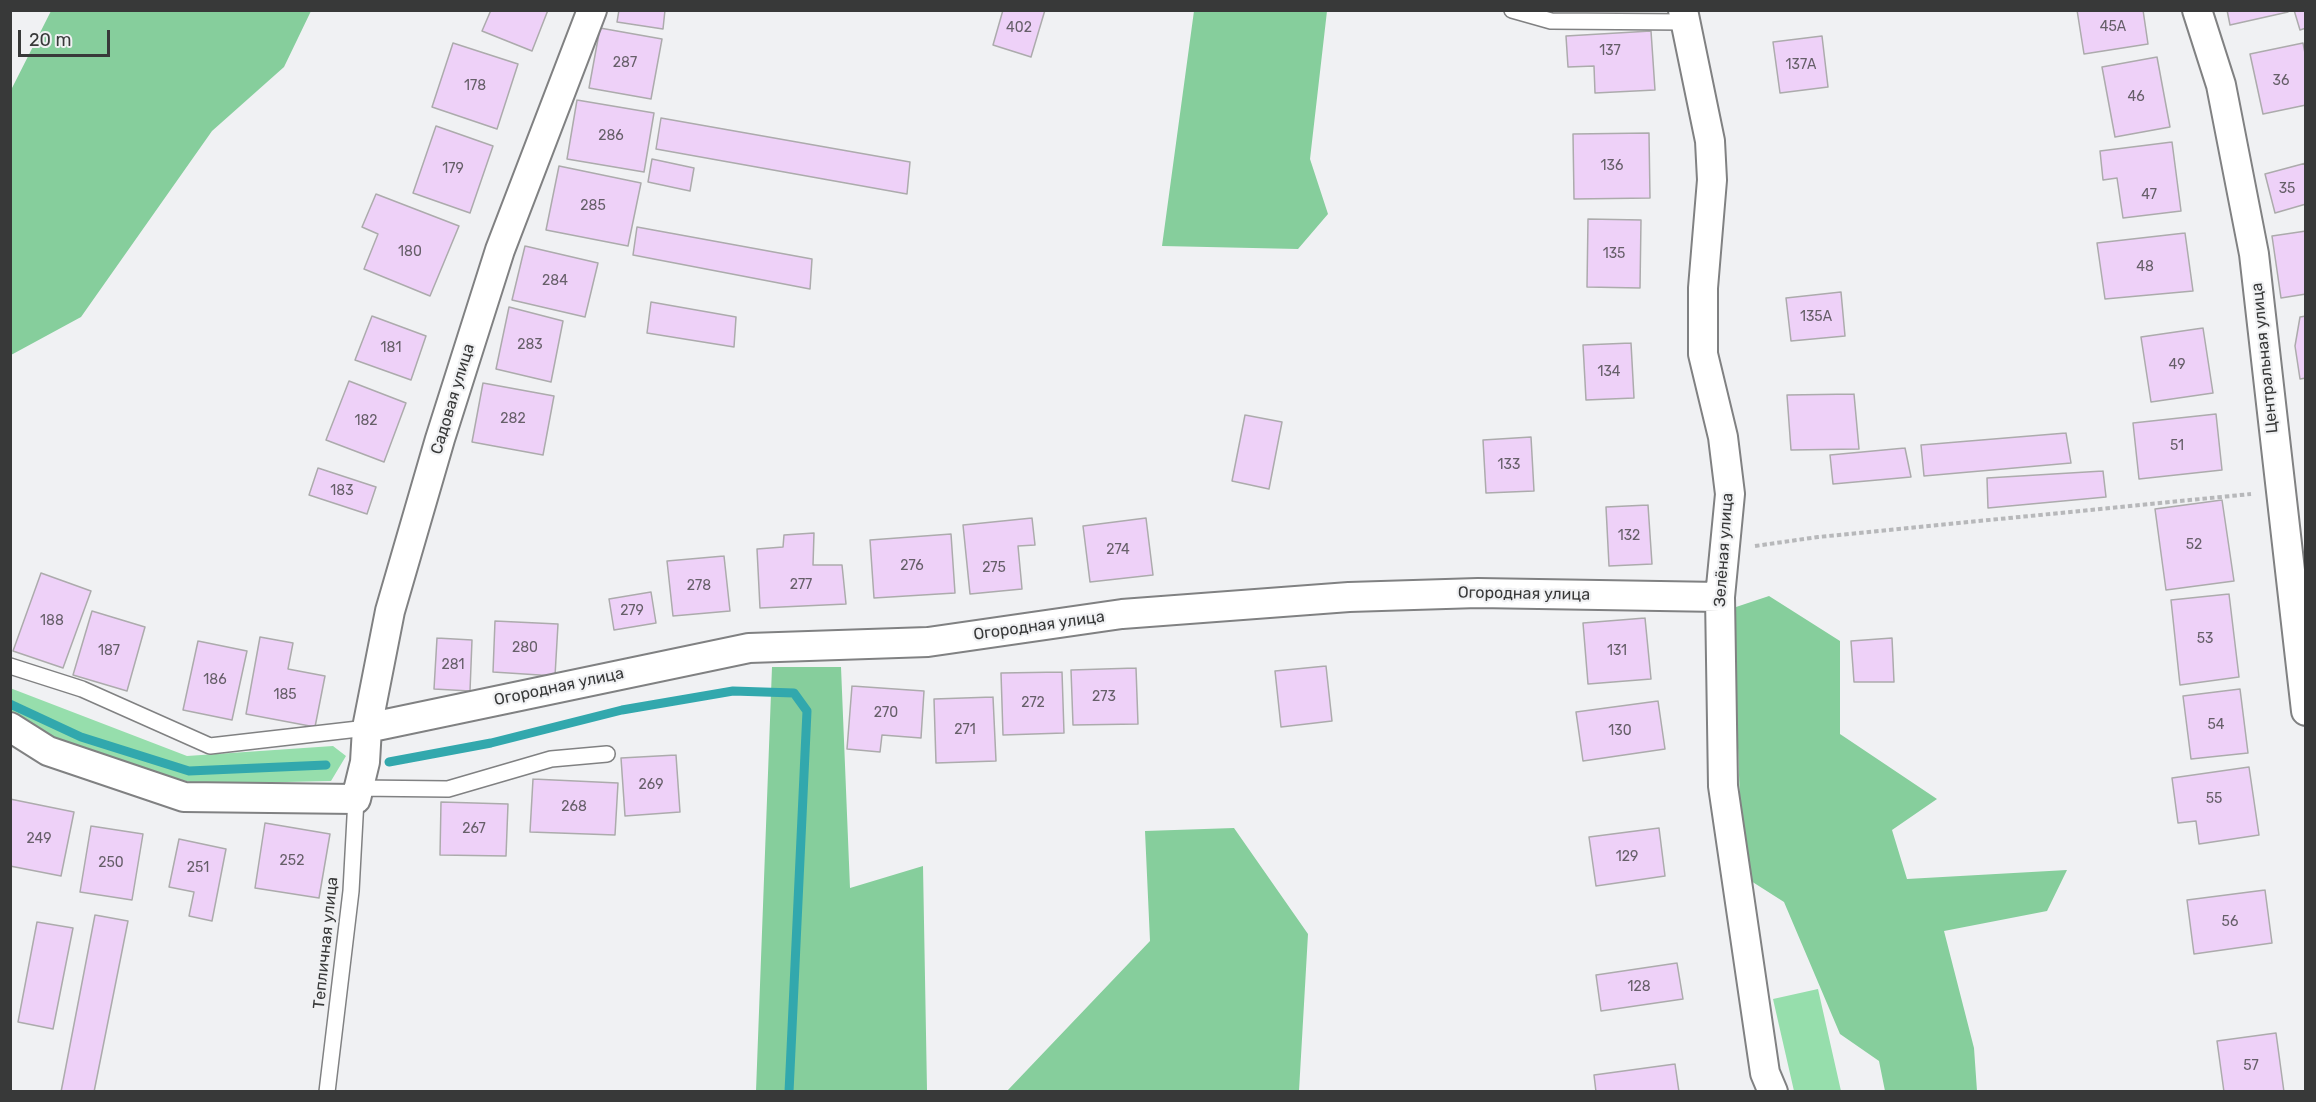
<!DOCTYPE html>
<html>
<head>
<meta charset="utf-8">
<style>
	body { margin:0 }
	#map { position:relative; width:2316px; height:1102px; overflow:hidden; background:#f0f1f3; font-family:Rubik,sans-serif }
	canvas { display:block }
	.frame { position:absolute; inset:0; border:12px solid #383939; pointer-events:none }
	.scale { position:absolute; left:18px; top:30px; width:92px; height:27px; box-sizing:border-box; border:3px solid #383939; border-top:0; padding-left:8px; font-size:18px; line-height:21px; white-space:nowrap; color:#383939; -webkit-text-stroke:4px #f0f1f3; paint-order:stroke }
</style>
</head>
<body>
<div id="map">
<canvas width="2316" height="1102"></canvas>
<div class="frame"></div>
<div class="scale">20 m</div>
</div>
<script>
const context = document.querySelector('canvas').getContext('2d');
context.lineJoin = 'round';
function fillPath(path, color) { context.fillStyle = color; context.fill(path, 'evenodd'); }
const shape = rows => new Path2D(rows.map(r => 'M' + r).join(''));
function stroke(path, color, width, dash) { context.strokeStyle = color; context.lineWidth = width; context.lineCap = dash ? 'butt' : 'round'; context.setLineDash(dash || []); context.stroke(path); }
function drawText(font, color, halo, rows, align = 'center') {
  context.font = font + ' Rubik,sans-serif'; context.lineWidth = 4.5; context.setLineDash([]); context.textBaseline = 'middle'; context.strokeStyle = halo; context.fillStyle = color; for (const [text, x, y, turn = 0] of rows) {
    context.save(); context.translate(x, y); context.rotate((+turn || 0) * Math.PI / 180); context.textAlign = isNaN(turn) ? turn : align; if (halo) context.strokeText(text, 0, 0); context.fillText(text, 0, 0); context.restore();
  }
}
fillPath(shape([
	[10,688,187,756,333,746,346,756,331,781,198,784,112,762,33,729,11,718],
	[1818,989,1841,1091,1794,1091,1773,999]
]), '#96deac');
fillPath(shape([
	[51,11,311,11,284,67,212,131,81,317,11,355,11,90],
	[1194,11,1327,11,1310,159,1328,214,1298,249,1162,246],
	[1769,596,1840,641,1840,734,1937,799,1892,830,1907,879,2067,870,2047,911,1944,931,1974,1048,1977,1091,1885,1091,1879,1061,1840,1034,1784,902,1751,881,1740,803,1733,608],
	[772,667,841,667,850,888,923,866,927,1090,756,1091],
	[1234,828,1308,934,1299,1091,1007,1091,1150,941,1145,831]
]), '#86ce9c');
stroke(shape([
	[10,704,81,737,189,771,326,765],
	[389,762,491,743,622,710,733,691,794,693,807,711,789,1092]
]), '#32a8ad', 9);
const building = shape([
	[491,10,548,10,532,51,482,31,491,10],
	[619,10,665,10,663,29,617,22,619,10],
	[1003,10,1045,10,1031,57,993,45,1003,10],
	[2077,10,2143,10,2148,44,2084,54,2077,10],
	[2227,10,2288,10,2288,12,2230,25,2227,10],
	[2294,10,2306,10,2306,28,2300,30,2294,10],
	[600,28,662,39,651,99,589,88,600,28],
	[1651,31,1655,90,1595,93,1594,66,1568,67,1566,36,1651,31],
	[1822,36,1828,87,1780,93,1773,42,1822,36],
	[453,43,518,64,497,129,432,107,453,43],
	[2303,43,2306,58,2306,105,2263,114,2250,54,2303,43],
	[2157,57,2170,127,2115,137,2102,67,2157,57],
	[577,100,654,113,644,172,567,159,577,100],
	[661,118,910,162,907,194,656,149,661,118],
	[436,126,493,146,470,213,413,193,436,126],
	[1649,133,1650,198,1574,199,1573,134,1649,133],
	[2172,142,2181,211,2123,218,2117,178,2103,180,2100,151,2172,142],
	[652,159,694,168,690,191,648,182,652,159],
	[2306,163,2306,204,2275,213,2265,174,2306,163],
	[559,166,641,183,628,246,546,230,559,166],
	[376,194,459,226,430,296,364,269,378,234,362,227,376,194],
	[1588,219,1641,220,1640,288,1587,287,1588,219],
	[637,227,812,259,810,289,633,255,637,227],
	[2306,231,2306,294,2281,298,2272,236,2306,231],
	[2185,233,2193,291,2105,299,2097,243,2185,233],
	[525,246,598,263,585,317,512,300,525,246],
	[1841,292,1845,336,1791,341,1786,298,1841,292],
	[651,302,736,317,734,347,647,333,651,302],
	[509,307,563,321,551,382,496,369,509,307],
	[372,316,426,336,411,380,355,360,372,316],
	[2306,316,2306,378,2300,379,2295,346,2300,317,2306,316],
	[2203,328,2213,393,2151,402,2141,337,2203,328],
	[1631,343,1634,398,1586,400,1583,345,1631,343],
	[349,381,406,403,384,462,326,440,349,381],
	[483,383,554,396,543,455,472,442,483,383],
	[1854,394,1859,449,1791,450,1787,395,1854,394],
	[2216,414,2222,470,2139,479,2133,423,2216,414],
	[1245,415,1282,422,1269,489,1232,481,1245,415],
	[2066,433,2071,463,1924,476,1921,445,2066,433],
	[1531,437,1534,491,1486,493,1483,440,1531,437],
	[1905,448,1911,477,1833,484,1830,455,1905,448],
	[318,468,376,487,367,514,309,495,318,468],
	[2103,471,2106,497,1988,508,1987,478,2103,471],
	[2222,500,2234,581,2166,590,2155,509,2222,500],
	[1648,505,1652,564,1609,566,1606,507,1648,505],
	[1032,518,1035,545,1018,546,1022,589,970,594,963,525,1032,518],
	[1146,518,1153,575,1090,582,1083,526,1146,518],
	[814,533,813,565,842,565,846,604,760,608,757,549,783,547,784,535,814,533],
	[951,534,955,593,874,598,870,540,951,534],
	[724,556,730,611,673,616,667,561,724,556],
	[41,573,91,591,63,668,13,651,41,573],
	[651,592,656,623,614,630,609,599,651,592],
	[2229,594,2239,677,2180,685,2171,600,2229,594],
	[92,611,145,627,127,691,73,675,92,611],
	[1645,618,1651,679,1588,684,1583,623,1645,618],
	[495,621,558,624,555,676,493,672,495,621],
	[260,637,293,643,288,669,325,676,315,727,246,714,260,637],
	[437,638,472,640,470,691,434,689,437,638],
	[1892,638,1894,682,1854,682,1851,641,1892,638],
	[198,641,247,651,232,720,183,710,198,641],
	[1326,666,1332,721,1281,727,1275,671,1326,666],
	[1136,668,1138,724,1073,725,1071,670,1136,668],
	[1062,672,1064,733,1003,735,1001,673,1062,672],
	[852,686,924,691,921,738,882,735,880,752,847,749,852,686],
	[2240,689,2248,753,2191,759,2183,696,2240,689],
	[993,697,996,761,936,763,934,699,993,697],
	[1658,701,1665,749,1583,761,1576,712,1658,701],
	[676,755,680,812,625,816,621,758,676,755],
	[2249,767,2259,835,2199,844,2196,821,2178,823,2172,778,2249,767],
	[533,779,618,783,615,835,530,832,533,779],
	[10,799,74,812,61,876,10,866,10,799],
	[441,802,508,804,506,856,440,855,441,802],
	[265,823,330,834,319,898,255,888,265,823],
	[91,826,143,834,132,900,80,892,91,826],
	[1659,828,1665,876,1596,886,1589,837,1659,828],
	[179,839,226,849,212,921,189,916,194,892,169,887,179,839],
	[2265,890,2272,943,2194,954,2187,900,2265,890],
	[95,915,128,921,94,1092,61,1092,95,915],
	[37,922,73,928,53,1029,18,1022,37,922],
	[1677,963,1683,999,1601,1011,1596,975,1677,963],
	[2276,1033,2284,1092,2224,1092,2217,1041,2276,1033],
	[1675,1064,1679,1092,1596,1092,1594,1075,1675,1064]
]);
fillPath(building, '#eed1f8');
stroke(building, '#acabac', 1.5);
const service = shape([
	[1512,10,1551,21,1686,22],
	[10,666,82,689,210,746,367,728],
	[358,788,448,789,551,759,607,754],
	[327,1092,351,891,356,799]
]);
const minor = shape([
	[1683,10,1710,141,1712,180,1703,288,1703,354,1723,437,1730,494,1720,597,1723,786,1765,1073,1773,1092],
	[2197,10,2221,85,2254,254,2306,711],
	[10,727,48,751,184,797,356,799,365,762,367,728,390,611,440,439,500,250,592,10],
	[367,728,749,648,928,642,1122,614,1349,597,1478,593,1720,597]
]);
stroke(service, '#808182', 18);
stroke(minor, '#808182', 32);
stroke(shape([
	[1755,546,1818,537,2251,494]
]), '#b7b8ba', 4, [4.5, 3]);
stroke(service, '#fff', 15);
stroke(minor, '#fff', 28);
drawText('14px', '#665f69', null, [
	["45А",2113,27],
	["402",1019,28],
	["137",1610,51],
	["287",625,63],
	["137А",1801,65],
	["36",2281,81],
	["178",475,86],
	["46",2136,97],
	["286",611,136],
	["136",1612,166],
	["179",453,169],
	["35",2287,189],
	["47",2149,195],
	["285",593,206],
	["180",410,252],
	["135",1614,254],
	["48",2145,267],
	["284",555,281],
	["135А",1816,317],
	["283",530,345],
	["181",391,348],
	["49",2177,365],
	["134",1609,372],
	["282",513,419],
	["182",366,421],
	["51",2177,446],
	["133",1509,465],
	["183",342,491],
	["132",1629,536],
	["52",2194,545],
	["274",1118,550],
	["276",912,566],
	["275",994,568],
	["277",801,585],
	["278",699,586],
	["279",632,611],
	["188",52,621],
	["53",2205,639],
	["280",525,648],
	["187",109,651],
	["131",1617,651],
	["281",453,665],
	["186",215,680],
	["185",285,695],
	["273",1104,697],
	["272",1033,703],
	["270",886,713],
	["54",2216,725],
	["271",965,730],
	["130",1620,731],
	["269",651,785],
	["55",2214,799],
	["268",574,807],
	["267",474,829],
	["249",39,839],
	["129",1627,857],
	["252",292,861],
	["250",111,863],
	["251",198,868],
	["56",2230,922],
	["128",1639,987],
	["57",2251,1066]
]);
drawText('16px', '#383939', '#f0f1f3', [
	["Центральная улица",2265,358,-96],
	["Садовая улица",453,399,-73],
	["Зелёная улица",1724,550,-86],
	["Огородная улица",1524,594,1],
	["Огородная улица",1039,626,-8],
	["Огородная улица",559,687,-12],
	["Тепличная улица",326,943,-84]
]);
</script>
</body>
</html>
